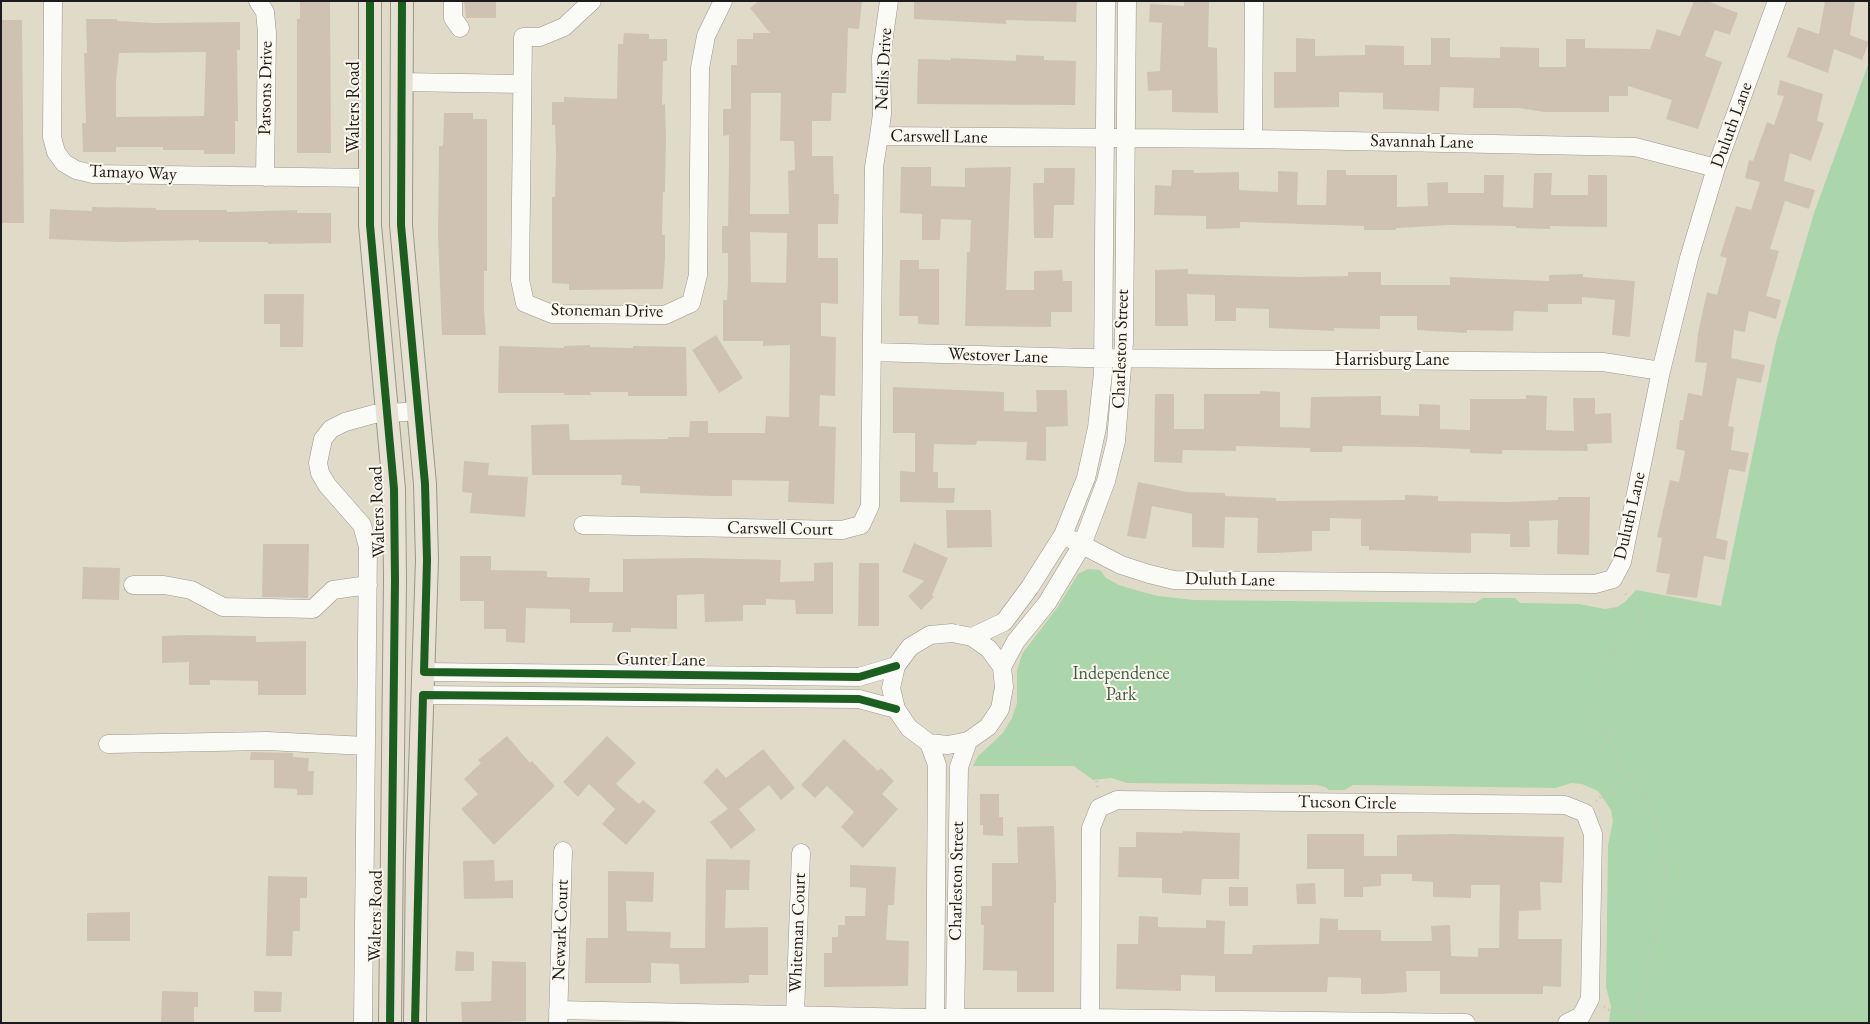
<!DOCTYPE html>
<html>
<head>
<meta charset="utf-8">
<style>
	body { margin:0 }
	#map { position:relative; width:1870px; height:1024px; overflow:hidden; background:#e0dbc9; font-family:"EB Garamond",serif }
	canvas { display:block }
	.frame { position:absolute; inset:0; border:2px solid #1c1c1c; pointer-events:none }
</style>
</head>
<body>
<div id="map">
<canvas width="1870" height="1024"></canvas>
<div class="frame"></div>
</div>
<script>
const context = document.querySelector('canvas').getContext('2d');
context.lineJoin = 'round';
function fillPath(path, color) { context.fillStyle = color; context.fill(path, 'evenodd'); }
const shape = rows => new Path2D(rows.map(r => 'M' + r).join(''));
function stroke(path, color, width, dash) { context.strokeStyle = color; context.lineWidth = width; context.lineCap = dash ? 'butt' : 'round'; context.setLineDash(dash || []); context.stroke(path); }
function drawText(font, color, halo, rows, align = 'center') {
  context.font = font + ' "EB Garamond",serif'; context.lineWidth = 4; context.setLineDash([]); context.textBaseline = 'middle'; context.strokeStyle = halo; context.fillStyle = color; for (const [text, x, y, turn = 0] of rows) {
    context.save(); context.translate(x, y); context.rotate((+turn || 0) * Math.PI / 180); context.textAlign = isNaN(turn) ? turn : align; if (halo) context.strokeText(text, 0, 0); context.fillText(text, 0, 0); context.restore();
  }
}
fillPath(shape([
	[1869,62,1869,1023,1609,1023,1611,1006,1606,987,1608,845,1613,821,1611,810,1598,791,1582,784,1571,783,1556,788,1353,785,1345,790,1329,790,1325,787,1317,785,1127,783,1111,778,1093,780,1074,766,973,766,978,756,1003,733,1012,718,1017,703,1017,671,1022,654,1057,608,1078,574,1088,569,1100,570,1106,578,1119,585,1139,591,1158,596,1194,600,1475,603,1483,598,1515,598,1520,603,1579,604,1605,609,1617,607,1625,602,1636,590,1721,606,1776,342,1814,213]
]), '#abd6ab');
fillPath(shape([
	[300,1,330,1,331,153,297,153,297,19,300,19],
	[464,1,496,1,496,18,466,18],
	[759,1,862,1,859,29,848,28,846,93,832,93,831,121,812,121,812,156,833,156,834,194,839,194,838,224,818,224,818,258,838,258,838,304,821,303,821,336,836,337,835,396,820,395,819,426,836,427,834,504,788,502,789,481,732,480,732,496,712,496,640,493,640,486,621,485,622,475,532,475,531,425,569,424,570,440,668,439,668,437,689,437,690,421,708,421,708,433,765,433,766,416,789,417,790,345,763,346,763,341,723,341,723,300,727,300,728,283,728,253,722,253,722,226,728,226,729,158,729,135,723,136,723,109,731,109,731,65,737,65,737,39,753,39,753,33,770,33,750,8],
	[751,93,781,93,780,141,794,141,795,170,788,171,789,214,750,214],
	[750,232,787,233,786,283,751,282],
	[914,1,1077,1,1076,22,1006,20,1006,24,914,19],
	[1184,1,1209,1,1208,47,1217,48,1218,113,1172,112,1172,90,1148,91,1147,72,1160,71,1162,23,1149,22,1150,4,1184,6],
	[1694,1,1707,1,1738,13,1730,35,1715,30,1705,56,1722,62,1698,129,1666,119,1672,100,1628,86,1628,96,1609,96,1609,112,1544,112,1518,108,1473,108,1474,88,1440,87,1439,111,1383,109,1383,93,1339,92,1339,107,1274,108,1274,72,1296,72,1296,38,1315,39,1315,56,1365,55,1365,45,1404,46,1404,65,1431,65,1431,38,1450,38,1450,57,1500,58,1500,47,1539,48,1539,67,1566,67,1566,39,1585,39,1585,48,1650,49,1657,29,1680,36],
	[1825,1,1855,1,1850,35,1869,42,1862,60,1834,49,1828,73,1787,57,1798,27,1819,34],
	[86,19,117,19,117,21,156,23,240,22,240,50,237,50,238,121,235,121,235,154,204,154,204,150,163,150,163,147,116,147,116,152,83,152,82,123,86,123,84,53,87,53],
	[206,52,204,116,116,117,116,81,119,53],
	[1,20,22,20,24,223,1,223],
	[624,33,649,34,649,39,667,39,667,61,663,61,662,105,665,104,666,138,665,192,663,192,662,235,665,235,665,257,663,289,569,290,569,284,552,283,552,197,555,197,556,153,555,125,552,125,552,102,564,102,564,97,617,99,618,44,623,44],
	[1016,55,1044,56,1044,60,1076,61,1075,105,917,104,918,59,951,60,951,58,1016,61],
	[1780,80,1823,94,1817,121,1824,123,1811,161,1790,153,1784,181,1815,190,1809,209,1785,201,1770,249,1779,251,1766,296,1781,300,1776,319,1749,311,1745,332,1734,330,1731,358,1765,365,1761,383,1737,378,1728,426,1734,427,1731,450,1749,453,1745,472,1729,469,1716,538,1728,541,1725,560,1704,556,1697,598,1666,594,1670,574,1656,572,1662,538,1657,537,1670,480,1679,482,1685,451,1676,449,1680,420,1683,420,1688,393,1702,396,1707,363,1695,362,1698,333,1707,292,1717,295,1727,258,1720,256,1736,206,1751,210,1760,182,1745,178,1749,160,1753,161,1767,122,1774,125,1784,96,1777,95],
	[444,113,473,113,473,119,487,119,487,271,484,271,484,309,486,335,442,335,438,237,439,146,443,146],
	[901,167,931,167,931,186,965,187,965,168,1011,167,1006,290,1034,290,1034,271,1062,270,1063,281,1072,281,1072,312,1051,312,1051,327,965,326,967,252,970,252,971,220,941,219,940,240,922,240,922,214,900,213],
	[1044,168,1075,168,1074,205,1054,205,1053,238,1034,238,1033,183,1044,183],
	[1172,170,1194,170,1194,173,1239,172,1239,190,1278,192,1278,171,1298,172,1297,205,1326,205,1327,170,1346,170,1346,175,1397,175,1397,207,1428,206,1427,183,1448,182,1448,193,1484,193,1484,175,1504,175,1503,207,1533,208,1534,173,1552,173,1551,195,1588,195,1588,175,1607,175,1607,227,1550,226,1550,229,1516,228,1516,226,1449,225,1396,228,1396,230,1364,230,1364,226,1240,222,1240,228,1206,229,1206,216,1154,215,1155,185,1171,186],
	[92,207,156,208,156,210,227,210,227,212,297,210,297,213,331,213,331,243,268,244,268,242,199,242,199,240,120,242,49,239,50,209,92,211],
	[900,260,919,260,919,269,939,269,939,325,918,324,918,316,899,316],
	[1188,269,1188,274,1299,277,1348,276,1348,272,1381,272,1381,285,1450,285,1450,277,1549,281,1549,275,1583,274,1583,277,1635,281,1630,337,1612,335,1615,300,1582,297,1582,304,1548,304,1548,312,1514,311,1513,331,1467,330,1467,333,1417,330,1417,316,1380,316,1380,329,1334,328,1334,331,1269,328,1269,309,1236,308,1236,321,1215,321,1215,295,1187,294,1188,326,1155,326,1155,270],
	[264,294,304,294,303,347,280,347,280,324,264,324],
	[716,335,743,378,719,393,692,350],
	[590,345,590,347,633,348,633,346,686,347,687,396,628,396,628,392,590,392,591,395,564,395,564,393,498,393,499,346,564,348,564,346],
	[893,387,1004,392,1004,411,1037,412,1036,390,1067,390,1068,426,1046,427,1046,461,1026,460,1027,442,977,441,976,445,934,444,933,472,938,472,938,488,955,488,954,503,900,502,900,471,915,472,915,433,893,433],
	[1260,391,1280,392,1280,427,1310,428,1311,397,1381,396,1381,415,1419,416,1419,404,1440,405,1440,429,1470,430,1470,399,1526,399,1526,395,1547,396,1546,430,1574,431,1573,398,1595,398,1595,414,1611,413,1612,443,1587,444,1588,451,1502,450,1502,454,1470,453,1470,449,1418,447,1343,446,1342,452,1310,452,1310,448,1236,446,1236,451,1183,450,1182,463,1154,462,1155,394,1174,394,1174,429,1204,429,1204,394,1260,394],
	[464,461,489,463,488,475,528,477,525,517,470,513,472,493,462,492],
	[1138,482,1187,492,1225,493,1225,496,1276,498,1276,501,1405,500,1405,495,1438,496,1438,501,1509,502,1558,500,1558,497,1590,497,1589,555,1557,554,1558,520,1529,521,1530,547,1510,547,1510,534,1471,533,1471,553,1369,550,1369,546,1361,546,1361,519,1330,518,1330,531,1312,531,1312,551,1275,553,1257,553,1258,518,1225,517,1224,548,1192,547,1192,514,1152,506,1146,539,1127,536],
	[946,510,991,510,992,547,947,548],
	[914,543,948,558,932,595,934,597,921,610,908,596,924,581,902,572],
	[263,544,309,544,308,598,262,597],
	[460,556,491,556,491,570,547,571,547,577,590,578,589,592,623,592,623,559,698,558,781,560,780,582,814,581,814,563,833,562,833,614,796,614,795,600,766,599,766,605,743,605,743,621,705,622,704,594,677,595,677,629,631,628,631,632,612,632,613,623,570,623,570,609,526,608,525,643,506,642,506,629,484,629,484,601,460,601],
	[859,563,879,563,879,626,858,626],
	[83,567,120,568,119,600,82,599],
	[190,635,256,636,256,642,306,641,306,695,258,695,258,681,210,680,210,685,189,685,189,662,162,663,162,636],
	[507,736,530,763,532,761,555,786,494,845,461,809,478,794,464,779,481,763,478,760],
	[607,736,636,763,616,784,639,804,643,800,656,811,626,845,602,824,615,809,589,784,578,797,563,782],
	[844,739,878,771,881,768,894,781,882,794,898,809,863,848,841,827,854,812,827,786,815,798,801,785],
	[763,749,795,788,781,800,769,785,739,809,756,830,731,849,710,822,728,809,703,782,717,768,726,778],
	[251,752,293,753,293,757,309,758,308,771,314,771,313,795,297,795,297,789,274,788,274,760,250,760],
	[980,794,999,794,999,817,1003,817,1003,836,983,835,983,825,980,825],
	[1054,826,1056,883,1056,903,1054,903,1054,992,1017,992,1017,971,983,970,984,925,981,925,981,906,992,906,992,863,1018,863,1017,827],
	[1183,831,1240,833,1239,879,1202,879,1201,895,1162,893,1162,878,1118,877,1119,847,1136,847,1136,832,1183,833],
	[1307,834,1364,834,1364,856,1397,856,1397,835,1453,834,1564,837,1562,883,1540,882,1541,910,1519,911,1518,939,1562,939,1561,987,1543,986,1543,994,1440,994,1440,971,1406,971,1407,992,1381,994,1361,994,1361,978,1328,977,1327,992,1215,992,1215,976,1181,975,1181,991,1116,989,1117,944,1138,944,1139,916,1158,917,1158,927,1206,928,1206,920,1225,921,1224,954,1252,954,1253,945,1319,944,1320,918,1338,919,1338,930,1381,930,1381,941,1432,941,1431,926,1450,925,1451,956,1478,957,1478,948,1499,948,1500,885,1471,885,1471,898,1433,897,1433,882,1412,881,1412,874,1381,874,1381,886,1363,887,1363,897,1344,897,1344,869,1307,869],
	[706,859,750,860,749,890,726,890,725,928,768,927,768,975,749,975,749,983,680,984,679,964,651,963,651,983,585,983,586,938,608,938,608,871,654,872,653,902,626,901,627,931,671,932,670,948,705,948],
	[494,860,495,881,513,880,513,898,464,899,463,861],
	[850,865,896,867,894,905,888,905,886,940,909,941,908,986,824,987,824,953,832,953,832,937,838,937,838,925,845,925,845,916,865,916,866,888,850,887],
	[268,876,307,877,307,898,300,898,300,931,293,931,292,956,266,956],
	[1315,883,1316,904,1297,904,1296,884],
	[1229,887,1248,887,1248,906,1229,906],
	[130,912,130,941,87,941,87,913],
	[456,951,474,952,474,971,455,971],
	[492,961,526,962,526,1021,462,1023,461,1002,491,1001],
	[162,991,198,992,198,1007,194,1007,194,1023,161,1023],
	[254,991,282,992,281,1012,254,1012]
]), '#d0c2b2');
const minor = shape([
	[53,1,52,137,56,152,64,163,76,170,93,174,368,178],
	[258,1,265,12,267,33,265,177],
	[453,1,453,18,460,28],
	[592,1,564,27,540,37,523,37,520,280,525,303,552,314,665,315,691,303,698,275,700,68,706,36,723,1],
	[401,82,522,84],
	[879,136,882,114,881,57,889,1],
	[1253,139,1254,1],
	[872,352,1085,358,1603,362,1661,371],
	[583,525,842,530,861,525,870,506,874,167,879,136,1253,139,1635,147,1716,168],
	[1063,535,1121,565,1149,574,1174,580,1595,584,1613,579,1622,562,1661,371,1689,258,1716,168,1777,1],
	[133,585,164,585,191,590,223,607,313,609,333,590,368,585],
	[952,633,972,637,989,649,1002,667,1004,687,1000,709,988,727,968,741,948,745,929,743,909,728,896,709,891,688,896,666,910,647,930,635,952,633],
	[972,637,1004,622,1030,587,1063,535,1086,478,1097,428,1103,373,1106,1],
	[1002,667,1016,641,1047,603,1082,545,1106,481,1116,441,1124,342,1127,1],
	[424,672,859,677,896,666],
	[423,695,859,699,896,709],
	[929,743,937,765,935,1023],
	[108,744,267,741,366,746],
	[558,1010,918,1018,1090,1018,1466,1023],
	[795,1014,801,853],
	[1090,1018,1091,828,1099,808,1117,800,1565,805,1585,813,1593,834,1590,999,1581,1016,1567,1023],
	[363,1023,368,547,362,525,327,485,320,473,318,463,323,439,331,429,345,422,374,414,419,411],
	[558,1023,563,851],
	[955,1023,959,767,968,741]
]);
const major = shape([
	[370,1,370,225,394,489,395,580,390,1023],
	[402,1,401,225,425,484,427,560,417,859,415,1023]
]);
stroke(minor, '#99968c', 19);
stroke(major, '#99968c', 24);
stroke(shape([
	[1608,655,1626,670],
	[1594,682,1604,661,1612,650,1632,635,1640,624,1641,617,1637,606,1623,591],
	[1594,711,1603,731,1646,802,1660,834,1664,857,1666,877,1662,902,1642,991,1640,1023],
	[1606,736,1619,728],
	[1000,737,1024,753,1075,757,1087,763,1094,769,1098,789],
	[1596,801,1629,774],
	[1604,1007,1611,1011,1639,1011]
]), '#c4c3bf', 3, [1, 4]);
stroke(minor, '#fafaf7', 18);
stroke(major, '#e7e0d3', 22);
stroke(shape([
	[370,1,370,225,394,489,395,580,390,1023],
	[402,1,401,225,425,484,427,560,424,672,859,677,896,666],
	[415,1023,423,695,859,699,896,709]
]), '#1b5e20', 8);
drawText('18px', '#1c1c1c', '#fbf7ec', [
	["Nellis Drive",884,69,-87],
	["Parsons Drive",266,88,-89],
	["Walters Road",354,107,-90],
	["Duluth Lane",1732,125,-70],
	["Carswell Lane",939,137,1],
	["Savannah Lane",1422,142,1],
	["Tamayo Way",133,173,2],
	["Stoneman Drive",607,311,1],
	["Charleston Street",1121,349,-88],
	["Westover Lane",998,356,2],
	["Harrisburg Lane",1392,360],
	["Walters Road",378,512,-92],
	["Duluth Lane",1630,516,-77],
	["Carswell Court",780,529,1],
	["Duluth Lane",1230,580,1],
	["Gunter Lane",661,660,1],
	["Tucson Circle",1347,803,1],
	["Charleston Street",957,881,-89],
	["Walters Road",376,916,-89],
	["Newark Court",561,930,-88],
	["Whiteman Court",798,933,-88]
]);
drawText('18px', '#3f5b46', '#fbf7ec', [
	["Independence",1121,674],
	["Park",1121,695]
]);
</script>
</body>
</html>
